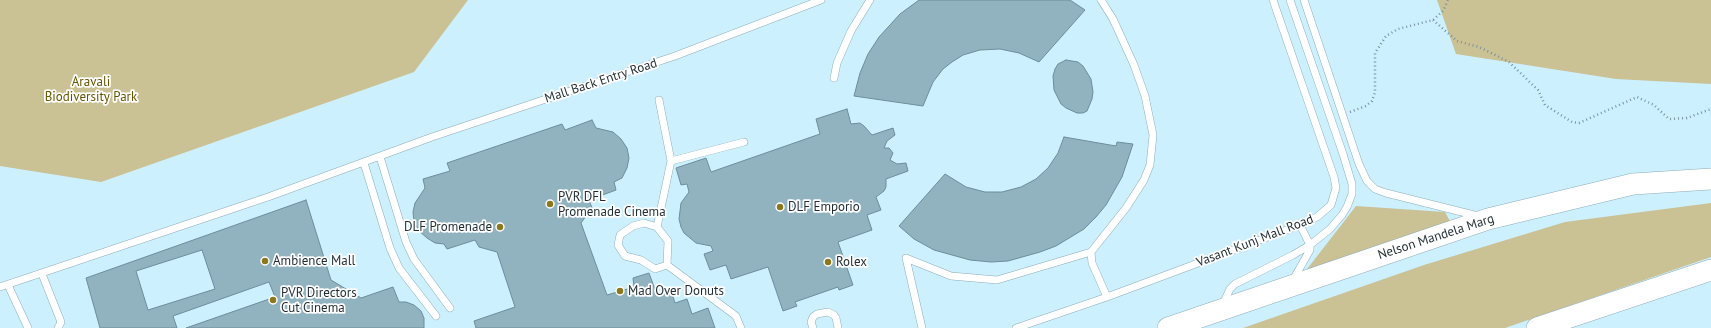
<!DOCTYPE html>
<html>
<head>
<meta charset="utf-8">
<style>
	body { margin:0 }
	canvas { display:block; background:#cdf0fe }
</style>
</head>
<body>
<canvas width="1711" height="328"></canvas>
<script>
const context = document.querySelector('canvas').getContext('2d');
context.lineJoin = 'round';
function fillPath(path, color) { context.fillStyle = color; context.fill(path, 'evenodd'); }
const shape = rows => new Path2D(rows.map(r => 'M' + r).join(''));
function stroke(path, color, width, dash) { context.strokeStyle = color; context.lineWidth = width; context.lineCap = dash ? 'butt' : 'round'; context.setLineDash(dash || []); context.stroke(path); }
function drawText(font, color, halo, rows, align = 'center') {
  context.font = font + ' "PT Sans",sans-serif'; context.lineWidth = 3.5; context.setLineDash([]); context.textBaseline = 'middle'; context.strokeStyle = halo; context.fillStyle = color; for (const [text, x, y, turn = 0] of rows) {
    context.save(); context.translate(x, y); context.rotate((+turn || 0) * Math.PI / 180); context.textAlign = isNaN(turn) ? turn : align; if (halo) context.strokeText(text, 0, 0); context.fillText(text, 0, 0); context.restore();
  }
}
fillPath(shape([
	[0,0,468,0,414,72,101,182,0,166],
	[1437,0,1711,0,1711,84,1616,79,1456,54],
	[1711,203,1711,257,1505,328,1243,328,1424,265,1565,222],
	[1356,206,1445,212,1451,223,1304,273]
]), '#cac195');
const building = shape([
	[919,0,1070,0,1085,10,1039,62,1019,53,1000,49,980,50,963,55,952,62,943,69,933,82,923,106,854,96,860,73,868,54,879,37,900,14,919,0],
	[1066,60,1078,62,1083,66,1091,79,1093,92,1092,99,1087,111,1083,113,1077,113,1066,108,1061,104,1054,90,1053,76,1055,69,1058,64,1066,60],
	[847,109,851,124,860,123,864,126,872,135,893,128,895,135,887,141,884,148,889,148,893,153,890,160,897,164,906,163,908,171,886,179,886,187,884,191,876,197,881,210,867,215,872,230,838,242,853,285,839,290,838,287,795,302,797,306,783,311,768,267,731,279,726,265,710,270,704,254,713,251,711,246,696,243,684,233,681,227,679,219,681,203,689,192,687,184,681,185,676,168,706,158,711,172,820,134,816,119,847,109],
	[592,120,596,128,613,132,621,139,627,148,629,158,627,168,622,178,614,182,616,190,589,200,592,208,581,223,607,295,634,287,633,278,649,273,657,295,671,290,675,303,687,299,692,314,708,308,715,328,476,328,474,321,515,307,497,252,479,247,475,240,447,249,444,244,435,243,427,238,419,231,414,222,413,212,415,203,425,188,423,179,450,171,447,163,562,124,565,130,592,120],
	[1064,137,1116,146,1117,142,1133,144,1122,177,1106,205,1096,217,1084,229,1056,246,1040,252,1008,261,991,262,970,260,934,250,914,239,899,226,945,174,966,187,985,192,1002,192,1021,187,1036,179,1048,168,1058,153,1064,137],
	[306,200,331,280,361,298,393,287,399,302,406,302,414,305,421,311,424,318,424,328,186,328,275,297,269,282,173,316,177,328,100,328,86,278,306,200],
	[202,250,215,289,148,310,136,271,202,250]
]);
fillPath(building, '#91b2bf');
stroke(building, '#6d8d9a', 1);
const service = shape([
	[1101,0,1113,19,1134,65,1145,96,1153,135,1150,165,1144,180,1126,208,1091,252,1092,263,1107,297],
	[1304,0,1359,164,1367,181,1375,189,1386,193,1478,216],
	[834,78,837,63,851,31,870,0],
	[380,157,406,242,414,259,450,308],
	[671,161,744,142],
	[364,163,390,248,399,268,436,316],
	[644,223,657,227,668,241,667,265,655,269,641,260,625,256,618,245,620,235,633,226,644,223],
	[657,227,671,161,659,100],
	[667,265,736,316,741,328],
	[42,274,61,322,58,328],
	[1293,280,1310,250,1310,245,1300,225],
	[8,285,28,328],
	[0,287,268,197,432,137,675,56,821,0],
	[1222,306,1230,289,1235,284,1293,255,1310,245,1330,229,1342,215,1347,207,1352,194,1352,184,1343,154,1290,0],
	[813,328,811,322,813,317,817,314,828,312,834,315,836,318,838,328],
	[922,328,906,258,951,276,997,280,1091,252],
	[1016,328,1107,297,1300,225,1317,217,1331,205,1336,188,1334,177,1273,0]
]);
const primary = shape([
	[1168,328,1488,219,1633,184,1711,179],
	[1537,328,1711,270]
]);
stroke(service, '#8cadba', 8);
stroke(primary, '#8cadba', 22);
stroke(shape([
	[1433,20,1457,41,1479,47,1509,62,1538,90,1545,105,1572,122,1579,123,1637,97,1654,105,1669,119,1687,118,1711,109],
	[1350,112,1366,106,1372,101,1375,92,1375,53,1386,36,1398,29,1433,20,1443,11,1448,0]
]), '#7a939d', 2.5, [1, 3]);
stroke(service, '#fff', 7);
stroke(primary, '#fff', 21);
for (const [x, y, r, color] of [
	[550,204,4,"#8b781d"],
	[780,207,4,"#8b781d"],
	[500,227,4,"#8b781d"],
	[265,261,4,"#8b781d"],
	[828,262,4,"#8b781d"],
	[620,291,4,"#8b781d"],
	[273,300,4,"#8b781d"]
]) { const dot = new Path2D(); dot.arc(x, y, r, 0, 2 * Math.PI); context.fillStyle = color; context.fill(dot); stroke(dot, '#fff', 1.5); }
drawText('13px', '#1e2c31', '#fff', [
	["Mall Back Entry Road",601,81,-18],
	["Nelson Mandela Marg",1436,237,-18],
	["Vasant Kunj Mall Road",1255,241,-21]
]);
drawText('13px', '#665600', '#fff', [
	["Aravali",91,82],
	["Biodiversity Park",91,97]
]);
drawText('13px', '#1e2c31', '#fff', [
	["PVR DFL",558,197],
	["Promenade Cinema",558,212],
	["DLF Emporio",788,207],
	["DLF Promenade",492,227,"right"],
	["Ambience Mall",273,261],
	["Rolex",836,262],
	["Mad Over Donuts",628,291],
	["PVR Directors",281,293],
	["Cut Cinema",281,308]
], 'left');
</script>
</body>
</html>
